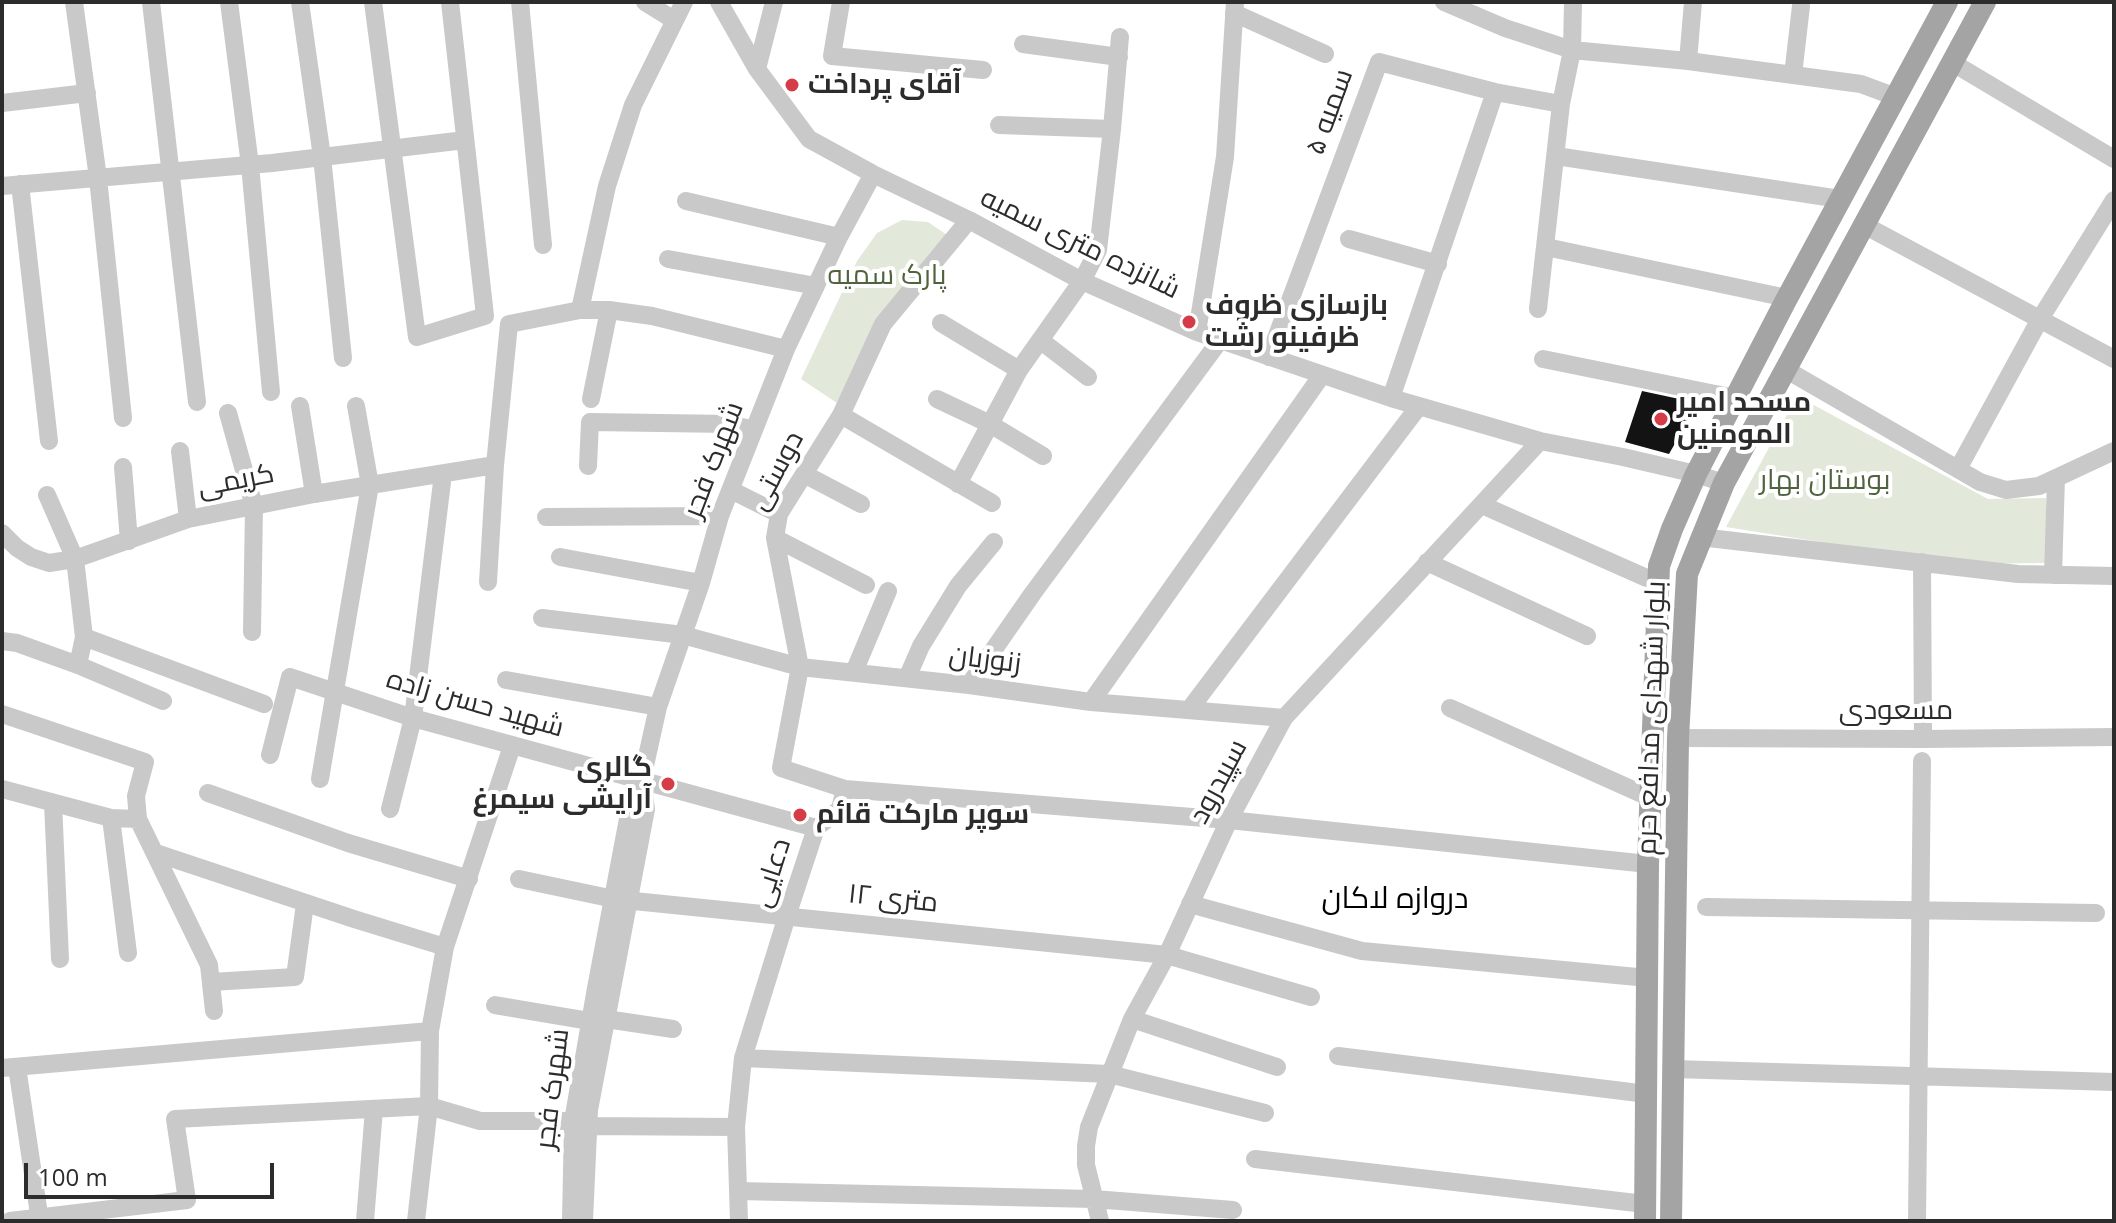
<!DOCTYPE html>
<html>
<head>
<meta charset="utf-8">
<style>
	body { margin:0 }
	#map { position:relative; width:2116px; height:1223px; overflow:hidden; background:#fff; font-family:"Open Sans",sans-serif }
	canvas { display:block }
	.frame { position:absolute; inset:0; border:4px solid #2c2c2c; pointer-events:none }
	.scale { position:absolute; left:24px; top:1163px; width:250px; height:36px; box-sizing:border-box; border:4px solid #2c2c2c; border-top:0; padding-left:10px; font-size:24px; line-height:28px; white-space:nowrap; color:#2c2c2c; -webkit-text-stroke:6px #fff; paint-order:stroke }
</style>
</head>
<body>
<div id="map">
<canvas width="2116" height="1223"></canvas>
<div class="frame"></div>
<div class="scale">100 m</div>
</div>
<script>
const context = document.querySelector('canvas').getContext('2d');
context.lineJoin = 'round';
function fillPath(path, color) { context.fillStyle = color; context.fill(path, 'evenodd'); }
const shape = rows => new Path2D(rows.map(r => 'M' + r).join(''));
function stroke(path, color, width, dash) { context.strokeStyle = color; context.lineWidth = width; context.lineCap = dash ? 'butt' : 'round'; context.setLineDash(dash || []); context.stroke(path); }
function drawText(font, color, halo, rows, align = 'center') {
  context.font = font + ' "Open Sans",Cairo,sans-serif'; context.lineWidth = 8; context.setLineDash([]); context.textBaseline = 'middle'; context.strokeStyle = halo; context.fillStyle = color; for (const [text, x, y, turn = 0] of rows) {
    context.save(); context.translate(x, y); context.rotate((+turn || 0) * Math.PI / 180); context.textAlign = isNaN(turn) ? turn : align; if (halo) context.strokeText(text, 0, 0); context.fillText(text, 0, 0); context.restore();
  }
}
fillPath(shape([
	[902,220,928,222,950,237,880,339,840,405,801,379,857,261,877,233],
	[1797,396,1988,499,2046,498,2046,563,1959,564,1726,527]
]), '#e2e8da');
fillPath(shape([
	[1642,391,1698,403,1669,454,1625,442]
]), '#131313');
stroke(shape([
	[74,2,98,178,123,418],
	[151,2,197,402],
	[229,2,250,165,271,392],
	[300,2,322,157,343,358],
	[373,2,417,337,485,316,450,2],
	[520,2,543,245],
	[645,2,674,20],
	[719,2,757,69,809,139,873,174,969,220,1082,281,1197,332,1391,398,1540,441,1623,457,1696,474,1724,483],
	[841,2,832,56,983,70],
	[1444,2,1505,28,1572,50,1688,61,1861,84,1896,97],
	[1234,13,1325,54],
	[1023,44,1119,57],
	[1688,61,1693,2],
	[1953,63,2114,159],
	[757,69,774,2],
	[1793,75,1801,6],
	[2,103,87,93],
	[999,125,1112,129],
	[1556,156,1840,199],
	[20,184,49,441],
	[2,186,272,163,465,140],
	[686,201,839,237],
	[1864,225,2114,359],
	[1349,239,1438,264],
	[1546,247,1787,298],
	[668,259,816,286],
	[1538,309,1561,104,1572,50,1573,2],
	[580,310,607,186,633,105,684,2],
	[941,323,1019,370],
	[1197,332,1225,157,1235,2],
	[1040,340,1088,377],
	[1269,357,1379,62,1495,92,1561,104],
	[1543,359,1735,398],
	[1785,369,1980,482,2006,490,2039,486,2114,451],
	[1391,398,1495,92],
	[591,399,609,310],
	[937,399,990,424,1043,456],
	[300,406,314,494],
	[228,413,254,506,252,632],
	[841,415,992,503],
	[180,451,188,519],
	[588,466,590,422,730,424,754,430],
	[123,467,129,541],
	[1958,469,2040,319,2114,200],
	[804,474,861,504],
	[958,484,1019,370,1082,281,1098,250,1112,129,1120,37],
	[731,490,779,514],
	[47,495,75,559,84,637,78,665],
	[1482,505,1658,583],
	[546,517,720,516],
	[2,533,17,548,31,557,49,563,75,559,188,519,314,494,495,465],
	[1700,537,2018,574,2114,576],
	[775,538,866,585],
	[560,557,701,583],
	[1427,562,1587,636],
	[1922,562,1923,739],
	[2053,575,2056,478],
	[488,582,495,465,509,324,580,310,609,310,652,316,786,349],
	[542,618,683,635,800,667,969,685,1091,702,1284,718],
	[84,637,264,704],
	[2,641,17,643,78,665,163,701],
	[854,672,888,591],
	[907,678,921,646,958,586,994,542],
	[506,680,658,707],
	[969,685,1033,593,1221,339],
	[1091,702,1322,375],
	[1450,708,1651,798],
	[1189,710,1419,406],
	[2,714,145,762,136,796,138,819,209,965,214,1011],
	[1678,738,1923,739,2114,737],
	[270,755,290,677,413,718,816,828],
	[320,779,370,485,356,406],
	[2,789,111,818,138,819],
	[845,789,781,768,800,667,775,538,779,514,841,415,883,324,969,220],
	[208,793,348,843,469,879],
	[53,803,60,959],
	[390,809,413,718,443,474],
	[111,818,128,953],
	[156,853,354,919,445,947],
	[519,879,614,899,1167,955,1311,997],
	[1190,904,1362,951,1648,978],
	[1706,907,2096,913],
	[211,982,295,977,305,904],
	[495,1005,590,1021],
	[606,1019,673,1029],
	[1132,1019,1277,1067],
	[1338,1056,1647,1094],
	[743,1058,1109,1074,1265,1113],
	[17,1067,40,1221],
	[2,1068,430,1031],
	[1673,1069,2114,1082],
	[587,1126,736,1127],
	[1255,1159,1645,1204],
	[738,1191,1094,1199,1233,1210],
	[10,1221,187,1200,175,1119,429,1106,480,1121,573,1121],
	[365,1221,374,1109],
	[416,1221,429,1106,430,1031,445,947,512,746],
	[571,1221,573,1121,596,988,631,803,642,779,658,707,701,583,720,516,786,349,839,237,873,174],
	[584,1221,589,1110,646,809,642,779],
	[739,1221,736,1127,743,1058,787,916,816,828,840,809,845,789,1229,820,1648,864],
	[1100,1221,1086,1165,1086,1146,1089,1127,1132,1019,1167,955,1229,820,1284,718,1540,441],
	[1917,1221,1922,761]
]), '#c9c9c9', 18);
stroke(shape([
	[1645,1221,1648,864,1659,566,1672,529,1696,474,1785,302,1947,2],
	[1671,1221,1678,738,1687,574,1724,483,1985,2]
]), '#a4a4a4', 22);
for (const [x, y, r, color] of [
	[792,85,8,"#d53c47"],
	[1189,322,8,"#d53c47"],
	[1661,419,8,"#d53c47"],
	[668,784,8,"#d53c47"],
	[800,815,8,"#d53c47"]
]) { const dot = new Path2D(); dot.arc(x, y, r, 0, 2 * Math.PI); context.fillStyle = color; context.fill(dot); stroke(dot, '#fff', 3); }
drawText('bold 28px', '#2c2c2c', '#fff', [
	["آقای پرداخت",808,85],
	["بازسازی ظروف",1205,306],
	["ظرفینو رشت",1205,338],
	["مسحد امیر",1677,403],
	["المومنین",1677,435],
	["گالری",652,768,"right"],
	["آرایشی سیمرغ",652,800,"right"],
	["سوپر مارکت قائم",816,815]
], 'left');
drawText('28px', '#2c2c2c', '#fff', [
	["سمیه ۵",1330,112,-70],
	["شانزده متری سمیه",1080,244,26],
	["شهرک فجر",714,460,-69],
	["دوستی",777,471,-62],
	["کریمی",236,481,-11],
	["زنوزیان",985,660,7],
	["شهید حسن زاده",475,704,16],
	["مسعودی",1896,711],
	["بلوار شهدای مدافع حرم",1652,718,-88],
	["سپیدرود",1219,782,-62],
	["دعایی",772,873,-72],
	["۱۲ متری",893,899,6],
	["شهرک فجر",553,1089,-83]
]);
drawText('28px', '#4f633e', '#fff', [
	["پارک سمیه",887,276],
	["بوستان بهار",1825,481]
]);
drawText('30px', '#000', '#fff', [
	["دروازه لاکان",1395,899]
]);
</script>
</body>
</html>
